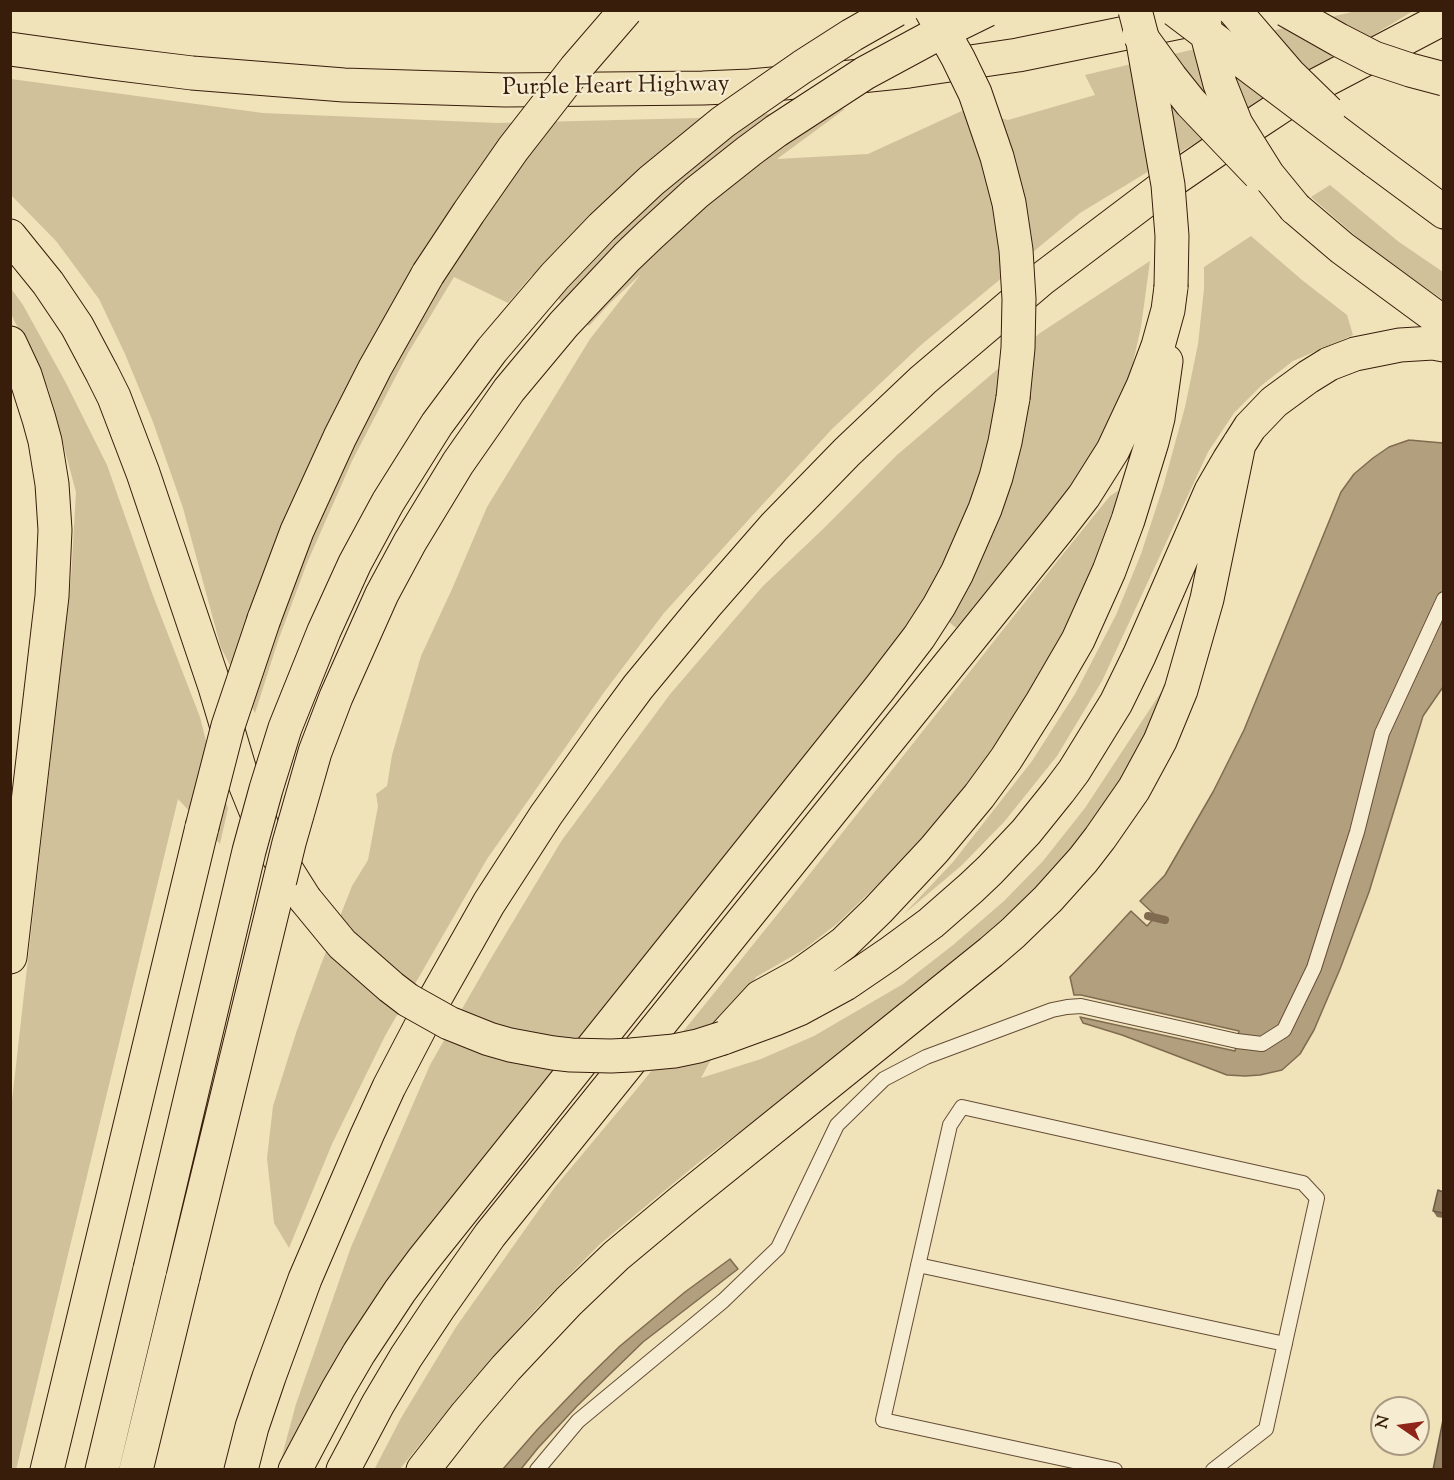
<!DOCTYPE html>
<html>
<head>
<meta charset="utf-8">
<style>
	body { margin:0 }
	#map { position:relative; width:1454px; height:1480px; overflow:hidden; background:#f0e2b9; font-family:"Sorts Mill Goudy",serif }
	canvas { display:block }
	.frame { position:absolute; inset:0; border:12px solid #381d0a; pointer-events:none }
	.north { position:absolute; left:1370px; top:1396px; width:60px; height:60px; box-sizing:border-box; background:#f5ecd2; border:2px solid #a99982; border-radius:50%; rotate:283deg; font-size:16px; font-weight:700; line-height:24px; text-align:center; color:#381d0a }
	.north::after { content:''; display:block; margin:auto; width:21px; height:27px; background:#8f2418; clip-path:polygon(50% 0,100% 100%,50% 72%,0 100%) }
</style>
</head>
<body>
<div id="map">
<canvas width="1454" height="1480"></canvas>
<div class="frame"></div>
<div class="north">N</div>
</div>
<script>
const context = document.querySelector('canvas').getContext('2d');
context.lineJoin = 'round';
function fillPath(path, color) { context.fillStyle = color; context.fill(path, 'evenodd'); }
const shape = rows => new Path2D(rows.map(r => 'M' + r).join(''));
function stroke(path, color, width, dash) { context.strokeStyle = color; context.lineWidth = width; context.lineCap = dash ? 'butt' : 'round'; context.setLineDash(dash || []); context.stroke(path); }
function drawText(font, color, halo, rows, align = 'center') {
  context.font = font + ' "Sorts Mill Goudy",serif'; context.lineWidth = 4.5; context.setLineDash([]); context.textBaseline = 'middle'; context.strokeStyle = halo; context.fillStyle = color; for (const [text, x, y, turn = 0] of rows) {
    context.save(); context.translate(x, y); context.rotate((+turn || 0) * Math.PI / 180); context.textAlign = isNaN(turn) ? turn : align; if (halo) context.strokeText(text, 0, 0); context.fillText(text, 0, 0); context.restore();
  }
}
fillPath(shape([
	[1356,11,1413,11,1080,213,921,345,832,429,752,516,664,613,605,691,487,859,385,1036,332,1144,289,1248,274,1223,267,1158,273,1106,297,1030,320,967,352,886,368,860,378,806,376,794,387,786,392,755,421,656,452,589,487,507,590,339,641,274,609,304,589,326,532,275,508,303,454,277,408,353,352,461,307,563,278,641,255,713,221,648,183,508,153,422,125,354,99,299,56,241,11,195,11,79,263,113,497,123,698,118,845,109,777,159,868,154,966,109,1008,120,1095,95,1085,75],
	[1330,185,1399,242,1443,272,1443,300,1368,247,1311,197],
	[1251,236,1302,280,1347,315,1353,335,1293,361,1262,385,1234,413,1208,452,1102,681,1057,756,1004,822,961,866,904,914,953,862,1032,761,1075,694,1116,615,1141,554,1163,487,1185,407,1198,344,1204,289,1204,267],
	[1150,261,1141,327,1132,367,1119,403,1096,447,1066,492,956,628,923,600,897,639,873,670,413,1247,338,1356,279,1467,296,1404,351,1247,430,1065,490,960,562,840,671,693,763,586,822,530,897,455,1040,333],
	[10,287,23,305,66,383,107,465,152,593,200,717,211,761,228,808,220,844,178,799,16,1470,10,1469,11,1109,71,579,76,492,48,388,11,314],
	[1119,490,1109,522,1091,572,1055,648,1022,704,987,756,957,797,912,850,873,889,838,923,803,950,756,977,701,1078,761,1059,814,1036,903,984,953,945,1004,901,1043,861,1085,808,1167,683,1139,748,1108,799,1088,827,1048,879,986,933,781,1101,698,1163,600,1244,537,1308,463,1391,400,1469,374,1470,401,1418,456,1327,555,1187,636,1090,793,895,1063,554,1110,496]
]), '#d1c19b');
const water = shape([
	[1409,440,1443,443,1443,687,1423,716,1369,892,1340,969,1314,1030,1300,1054,1282,1070,1260,1075,1245,1076,1227,1075,1122,1035,1083,1023,1080,1017,1235,1051,1239,1031,1081,995,1074,995,1070,977,1131,911,1147,926,1156,916,1140,901,1165,875,1213,792,1244,730,1341,492,1354,474,1373,458,1389,447,1409,440],
	[730,1259,738,1269,643,1342,577,1406,538,1448,521,1469,503,1469,537,1430,583,1382,620,1346,685,1292,730,1259]
]);
fillPath(water, '#b19f7e');
stroke(water, '#816b50', 1.5);
stroke(shape([
	[1148,916,1165,920]
]), '#816b50', 8);
const service = shape([
	[918,1265,1285,1344],
	[537,1470,578,1421,723,1301,778,1248,837,1125,884,1079,926,1057,1052,1010,1067,1007,1081,1006,1237,1041,1262,1044,1284,1030,1314,968,1357,832,1382,733,1444,599],
	[1115,1470,883,1420,950,1125,962,1107,1303,1183,1317,1198,1266,1429,1213,1470]
]);
const primary = shape([
	[1375,161,1444,212],
	[1295,208,1342,248,1444,323]
]);
const motorway = shape([
	[10,49,103,62,192,73,344,85,505,90,703,88,750,86,841,78,909,71,1018,55,1180,22,1217,10],
	[10,236,48,283,77,326,102,373,114,397,143,473,215,687,241,774,262,826,276,853,305,899],
	[10,343,25,375,39,419,45,441,52,484,55,530,52,596,10,957],
	[264,619,297,531,340,437,375,368,428,274],
	[725,1035,760,997,800,975,821,960,844,943,878,910,934,850,979,796,1006,759,1042,702,1078,640,1109,571,1128,520,1152,442,1158,418,1166,361],
	[723,1038,775,1019,799,1009,845,984,889,954,931,923,971,888,990,870,1026,832,1059,791,1074,771,1116,703,1139,656,1211,491,1229,460,1250,427,1274,402,1308,377,1329,364,1355,354,1400,345,1433,343,1444,345],
	[47,1470,202,827],
	[102,1470,150,1269],
	[136,1470,183,1277],
	[241,1470,252,1427,269,1377,305,1279,367,1135,389,1087,437,995,489,903,546,815,607,729,638,687,705,606,774,527,847,452,923,380,1043,278,1170,182,1256,123,1303,92,1444,18],
	[295,1470,338,1389,359,1353,400,1291,423,1260,880,688,919,637,939,606,957,573,985,509,996,477,1005,442,1013,398],
	[343,1470,378,1404,406,1357,438,1309,490,1235,1060,527,1084,496,1113,450,1143,386,1158,346,1168,310,1171,287],
	[423,1470,466,1415,506,1368,569,1301,616,1256,682,1201,991,952,1013,933,1048,899,1083,860,1100,838,1134,789,1160,741,1181,690,1207,599,1239,444]
]);
stroke(service, '#664e36', 16);
stroke(primary, '#381d0a', 35);
stroke(motorway, '#381d0a', 35);
stroke(service, '#f5ecd2', 14);
stroke(primary, '#f0e2b9', 33);
stroke(motorway, '#f0e2b9', 33);
const primaryBridge = shape([
	[1234,10,1289,74,1328,112],
	[1139,34,1171,78,1191,103,1259,174]
]);
const motorwayBridge = shape([
	[931,10,958,58,975,93,997,157,1009,203,1016,250,1019,299,1018,348,1013,398],
	[1135,10,1142,37,1168,185,1172,236,1171,287],
	[1175,10,1375,161],
	[1286,10,1339,40,1374,58,1410,70,1444,79],
	[1205,27,1220,84,1236,124,1268,175,1295,208],
	[428,274,469,212,513,149,576,68,626,10],
	[202,827,228,726,264,619],
	[305,899,342,944,391,987,408,1000,449,1023,489,1039,510,1045,553,1053,571,1055,611,1056,631,1055,674,1051,698,1046,723,1038],
	[150,1269,249,851,266,789,285,728,324,631,355,563,388,502,437,424,492,350,555,276,602,227,651,181,723,122,802,67,852,35,896,10],
	[183,1277,289,843,315,752,336,697,382,594,410,542,458,463,509,390,564,324,627,257,650,235,696,193,749,151,776,131,865,73,928,39,987,10]
]);
stroke(primaryBridge, '#381d0a', 35, []);
stroke(motorwayBridge, '#381d0a', 35, []);
stroke(primaryBridge, '#f0e2b9', 33);
stroke(motorwayBridge, '#f0e2b9', 33);
fillPath(shape([
	[1443,1192,1443,1218,1437,1217,1433,1211]
]), '#837157');
const building = shape([
	[1438,1190,1443,1192,1443,1213,1433,1211,1438,1190],
	[1443,1420,1443,1470,1433,1470,1443,1420]
]);
fillPath(building, '#988365');
stroke(building, '#6a5c47', 1.5);
drawText('24px', '#381d0a', '#f5ecd2', [
	["Purple Heart Highway",616,88,-1]
]);
</script>
</body>
</html>
